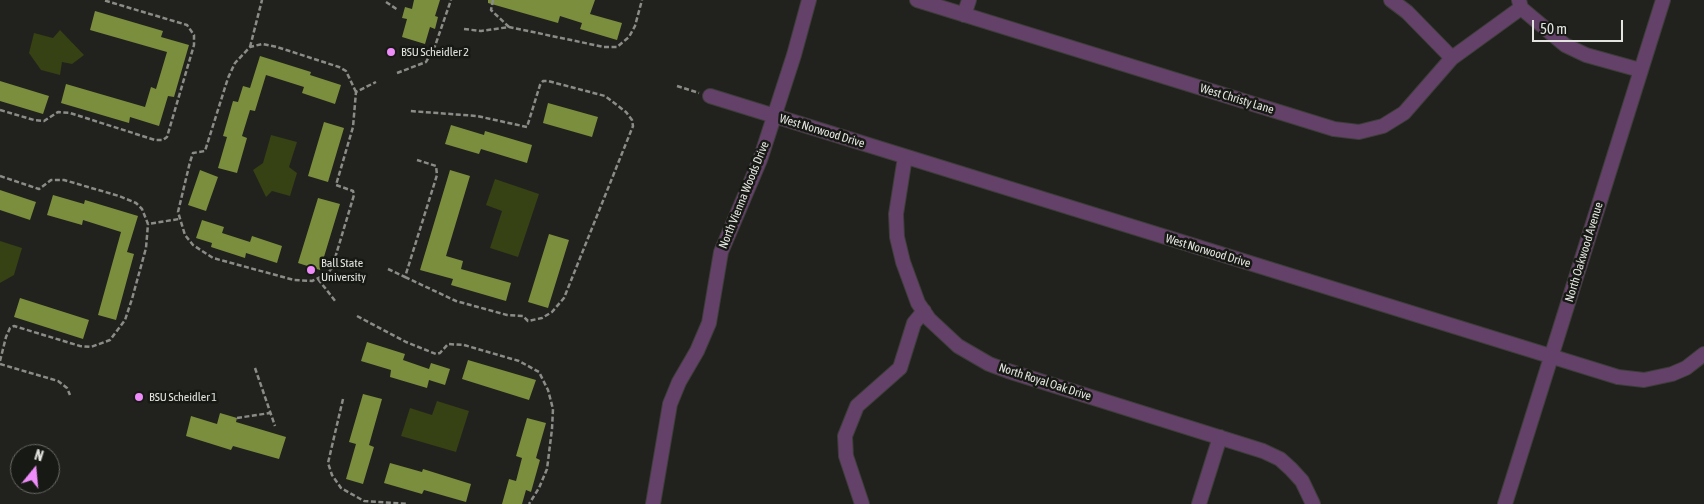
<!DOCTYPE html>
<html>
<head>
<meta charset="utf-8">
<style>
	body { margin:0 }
	#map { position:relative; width:1704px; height:504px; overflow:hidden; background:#21221d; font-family:"Asap Condensed",sans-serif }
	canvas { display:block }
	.north { position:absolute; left:10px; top:444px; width:50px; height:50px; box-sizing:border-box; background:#171914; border:1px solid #696a66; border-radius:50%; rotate:17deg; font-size:14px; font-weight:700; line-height:20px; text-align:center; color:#e3e4e0 }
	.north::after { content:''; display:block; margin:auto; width:18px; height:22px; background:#ee8cf9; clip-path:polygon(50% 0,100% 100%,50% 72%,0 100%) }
	.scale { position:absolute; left:1532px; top:20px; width:91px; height:22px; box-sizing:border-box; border:2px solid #e3e4e0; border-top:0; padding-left:6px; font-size:15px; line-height:18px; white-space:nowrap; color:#e3e4e0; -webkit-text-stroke:4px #171914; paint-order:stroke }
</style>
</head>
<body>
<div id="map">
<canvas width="1704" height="504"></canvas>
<div class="north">N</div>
<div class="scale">50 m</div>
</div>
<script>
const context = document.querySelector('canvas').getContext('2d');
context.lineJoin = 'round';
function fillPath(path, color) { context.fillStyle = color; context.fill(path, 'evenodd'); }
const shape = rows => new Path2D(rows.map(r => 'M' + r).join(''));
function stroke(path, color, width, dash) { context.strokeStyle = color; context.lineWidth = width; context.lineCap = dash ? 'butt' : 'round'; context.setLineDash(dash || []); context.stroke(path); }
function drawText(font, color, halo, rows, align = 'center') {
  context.font = font + ' "Asap Condensed",sans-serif'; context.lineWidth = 5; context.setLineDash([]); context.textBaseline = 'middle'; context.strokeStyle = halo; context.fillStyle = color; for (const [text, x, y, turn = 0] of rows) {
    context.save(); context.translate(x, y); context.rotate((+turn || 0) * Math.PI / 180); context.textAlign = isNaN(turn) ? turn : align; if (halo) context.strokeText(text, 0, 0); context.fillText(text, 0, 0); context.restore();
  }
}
fillPath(shape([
	[60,30,84,55,72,64,62,62,60,75,41,70,29,53,34,33,53,38],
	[271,135,297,142,289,167,297,173,290,196,272,191,266,197,253,170,263,163],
	[495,179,539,194,518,257,490,248,502,211,486,205],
	[0,241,22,248,14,275,0,283],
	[437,401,469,411,456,452,401,436,410,408,432,415]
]), '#364114');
fillPath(shape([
	[414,0,440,0,435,16,438,17,435,29,430,27,425,44,402,37,407,19,402,18,405,7,412,9],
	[488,0,595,0,590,14,622,23,617,40,580,29,582,23,560,16,558,23,488,3],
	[95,11,163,31,161,37,189,45,174,97,168,96,159,126,130,117,129,123,61,103,66,84,145,107,151,87,156,89,167,52,90,30],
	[260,56,311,72,310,75,341,85,335,104,302,93,304,87,266,75,255,111,250,110,242,136,247,138,237,173,218,168,227,137,223,136,233,101,238,102,243,86,250,88],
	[0,81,49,96,43,114,0,101],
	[548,103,598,117,592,137,543,123],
	[324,122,344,128,328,182,308,176],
	[451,125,484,135,485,131,532,145,527,163,481,149,479,154,445,144],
	[200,170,218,177,206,211,188,205],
	[450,170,470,176,446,256,463,261,461,269,511,283,506,301,451,285,453,279,420,270],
	[0,190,36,202,30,220,0,210],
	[53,195,84,204,85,200,138,216,127,252,134,254,116,320,98,315,121,232,83,220,82,225,47,215],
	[318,198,340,204,320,270,298,263],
	[202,220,224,227,222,233,250,242,252,236,282,246,277,263,246,253,245,258,211,247,212,243,196,238],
	[549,234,569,240,548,308,528,302],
	[20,298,89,320,83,339,14,317],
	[367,342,405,354,403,360,429,369,431,363,450,369,445,385,429,380,427,388,390,377,391,370,361,361],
	[468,360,536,380,529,400,462,379],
	[363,394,382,399,369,445,374,447,363,484,346,479,356,444,349,442],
	[220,413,237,418,236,422,286,437,279,459,233,446,231,450,186,436,191,416,217,424],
	[527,418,546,423,536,458,540,460,531,492,526,490,522,504,502,504,509,479,516,481,522,458,516,456],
	[390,463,422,472,423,469,471,484,466,502,424,490,422,494,384,483]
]), '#7b8e3d');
const minor = shape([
	[917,0,1334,129,1359,132,1383,126,1404,113,1452,58,1521,8],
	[1391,0,1407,12,1452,58],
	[1519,0,1521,8,1565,45,1586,55,1640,70],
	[964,15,969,0],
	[710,96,1618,377,1644,380,1672,374,1686,368,1704,354],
	[905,157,896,214,897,237,903,262,918,303,929,319,958,346,989,364,1008,371,1263,451,1280,459,1291,469,1302,481,1313,504],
	[653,504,670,404,679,382,697,351,709,323,721,252,760,160,794,55,809,0],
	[862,504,846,456,845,436,857,406,900,368,914,323,924,311],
	[1199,504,1220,437],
	[1505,504,1663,0]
]);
stroke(minor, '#3c3d38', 16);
stroke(shape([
	[493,0,491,10,509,27],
	[386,2,398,10],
	[464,29,481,31,509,27,604,47,617,47,629,37,635,26,642,0],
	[250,47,262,0],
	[397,73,426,62,435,46,451,0],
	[677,86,699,93],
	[356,92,346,71,339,67,277,47,262,44,250,47,235,63,228,78,205,151,193,153,190,162,178,212,185,235,193,245,213,258,294,280,312,281,327,274,332,268,354,195,353,191,336,185,353,127,356,92,376,82],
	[0,110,34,120,44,121,58,112,70,113,155,140,163,140,167,137,194,45,194,35,187,25,103,0],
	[0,176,39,189,51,180,64,180,119,196,136,203,142,209,148,224,179,219],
	[388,269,405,277,437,175,436,166,417,160],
	[405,277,456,301,507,315,523,316,528,321,542,318,552,312,564,298,633,126,632,120,626,112,605,96,548,81,543,81,540,85,527,127,477,116,410,111],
	[318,279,336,302],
	[357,316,406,342,436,354,440,353,448,344,464,345,519,361,539,372,548,390,553,409,552,429,547,469,539,488,529,504],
	[0,361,6,337,10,328,14,326,80,346,91,347,110,340,125,320,132,299,146,248,148,224],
	[0,364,58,381,67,388,70,395],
	[255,368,275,426],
	[343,399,328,463,332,475,341,488,364,501,408,504],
	[237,418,270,413]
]), '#8b8c88', 2.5, [5, 2.5]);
stroke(minor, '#644168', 14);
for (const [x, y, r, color] of [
	[391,52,5,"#ee8cf9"],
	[311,270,5,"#ee8cf9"],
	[139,397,5,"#ee8cf9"]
]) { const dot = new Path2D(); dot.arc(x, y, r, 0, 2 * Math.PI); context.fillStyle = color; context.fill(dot); stroke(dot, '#171914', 2); }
drawText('12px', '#e3e4e0', '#171914', [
	["BSU Scheidler 2",401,52],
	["Ball State",321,263],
	["University",321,277],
	["BSU Scheidler 1",149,397]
], 'left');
drawText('12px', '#e3e4e0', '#171914', [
	["West Christy Lane",1237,99,17],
	["West Norwood Drive",822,131,17],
	["North Vienna Woods Drive",744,195,-68],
	["West Norwood Drive",1208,251,17],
	["North Oakwood Avenue",1584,252,-73],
	["North Royal Oak Drive",1045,382,18]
]);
</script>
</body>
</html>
